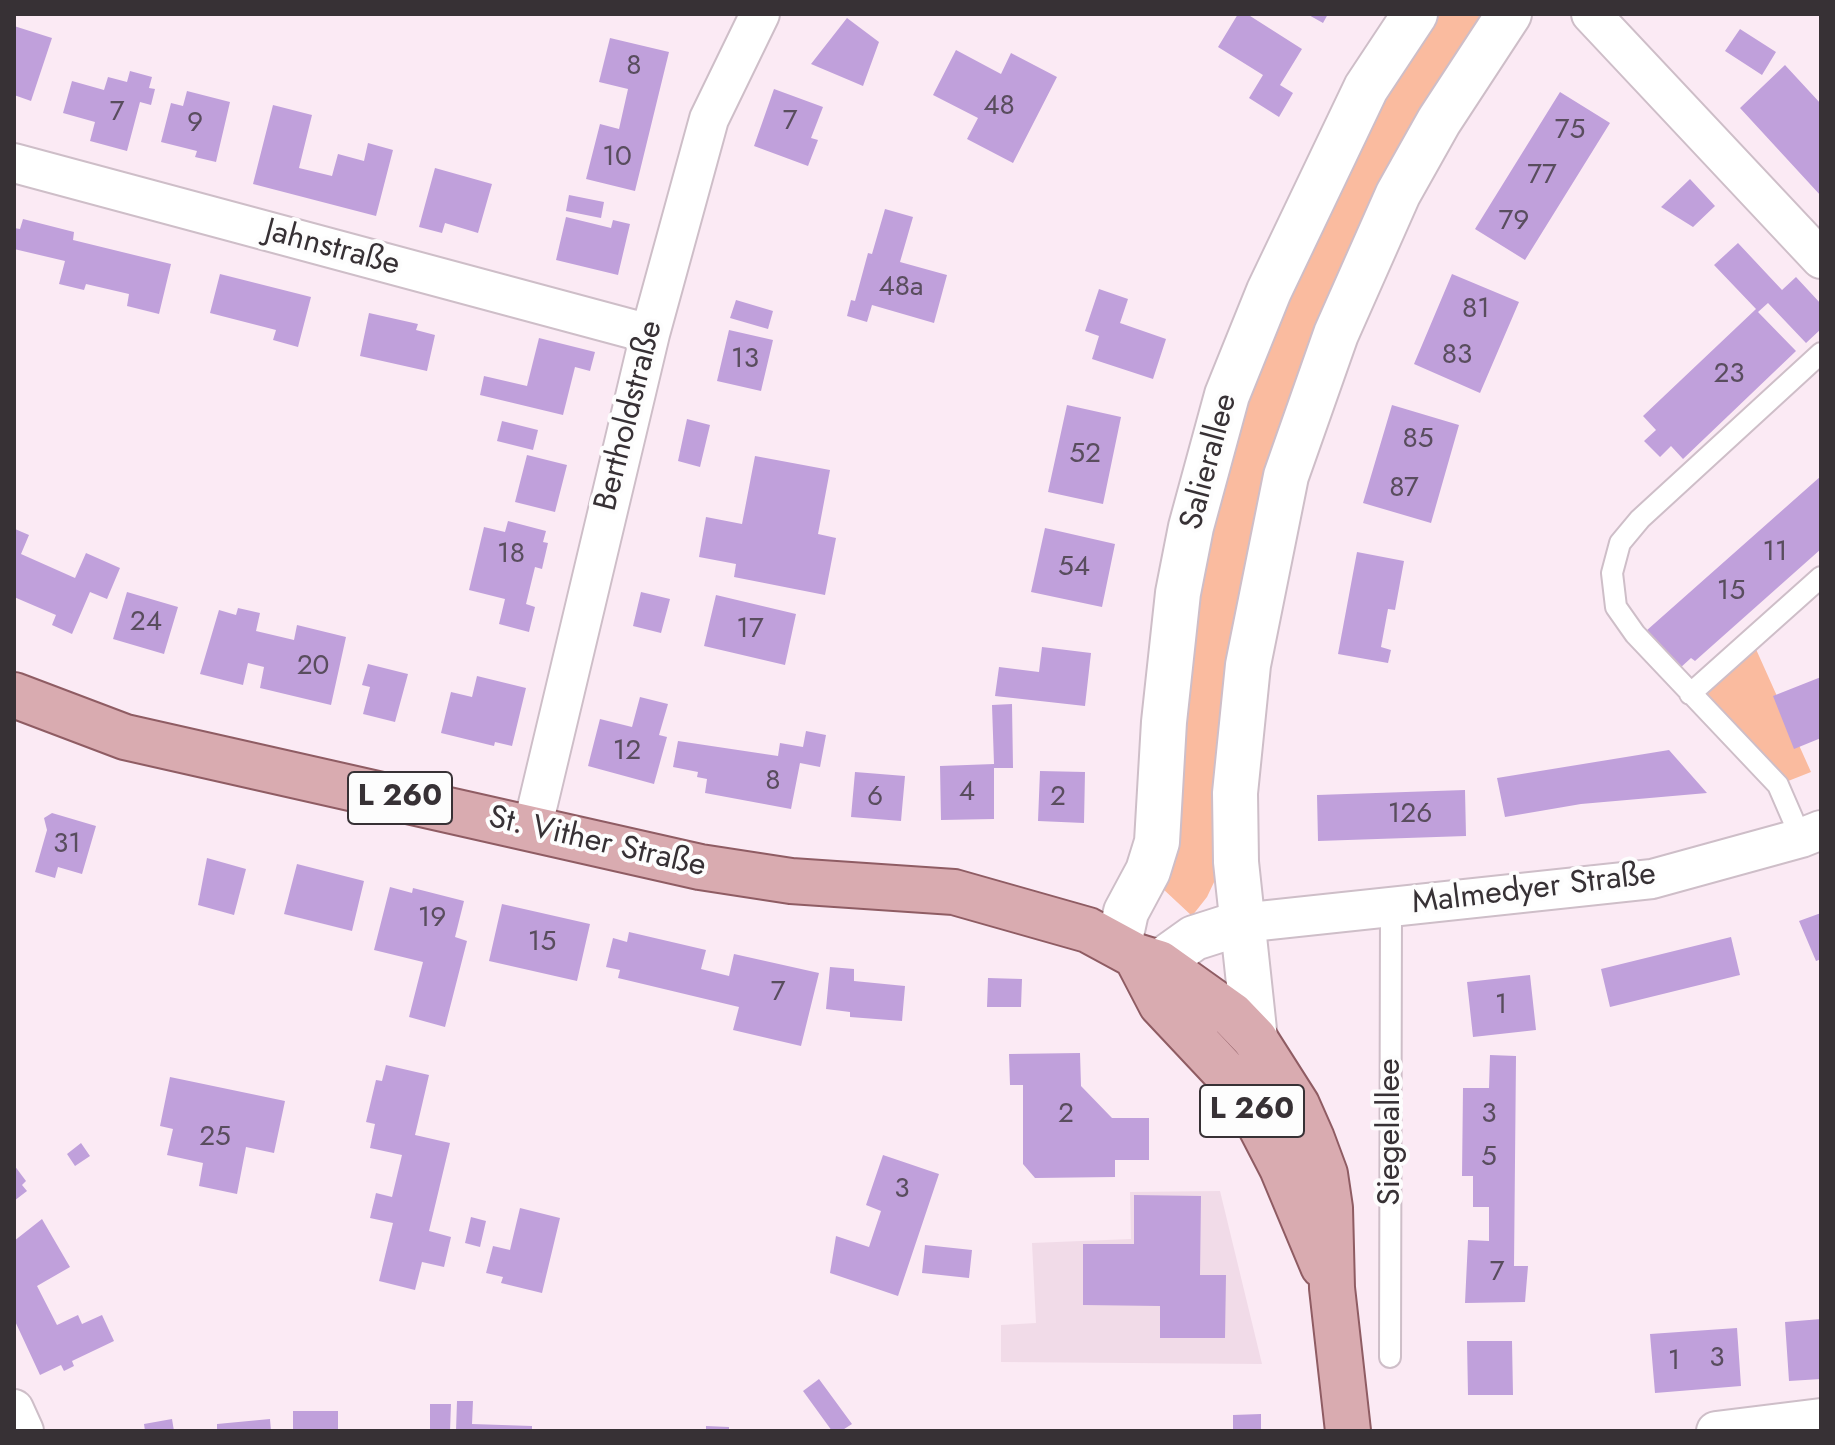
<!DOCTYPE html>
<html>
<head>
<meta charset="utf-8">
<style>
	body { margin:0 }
	#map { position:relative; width:1835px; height:1445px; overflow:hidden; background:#fbeaf4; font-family:Jost,sans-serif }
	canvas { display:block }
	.frame { position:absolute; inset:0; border:16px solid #373135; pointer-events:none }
</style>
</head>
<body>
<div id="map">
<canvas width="1835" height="1445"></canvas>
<div class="frame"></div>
</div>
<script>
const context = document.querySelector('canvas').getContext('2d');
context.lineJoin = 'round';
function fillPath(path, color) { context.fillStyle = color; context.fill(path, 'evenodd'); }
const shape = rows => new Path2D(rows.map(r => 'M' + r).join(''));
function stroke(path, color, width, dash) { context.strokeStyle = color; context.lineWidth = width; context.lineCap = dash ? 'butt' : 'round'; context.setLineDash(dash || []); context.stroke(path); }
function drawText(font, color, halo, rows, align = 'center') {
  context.font = font + ' Jost,sans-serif'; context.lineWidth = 8; context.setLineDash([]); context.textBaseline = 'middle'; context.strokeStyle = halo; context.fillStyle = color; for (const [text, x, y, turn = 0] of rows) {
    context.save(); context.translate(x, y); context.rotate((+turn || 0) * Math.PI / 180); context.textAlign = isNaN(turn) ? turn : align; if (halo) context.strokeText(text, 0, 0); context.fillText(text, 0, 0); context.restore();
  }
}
fillPath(shape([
	[1220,1191,1262,1364,1001,1362,1001,1325,1036,1323,1032,1243,1131,1239,1130,1192]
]), '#f1dbe8');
fillPath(shape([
	[1423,14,1482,14,1417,116,1383,177,1311,340,1216,878,1207,897,1192,916,1162,888,1184,667,1239,393],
	[1755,647,1811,772,1778,785,1699,701]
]), '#fabb9f');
fillPath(shape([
	[1238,14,1247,14,1302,49,1280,85,1293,93,1279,117,1249,98,1263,75,1218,47],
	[1307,14,1328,14,1323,23],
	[847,18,879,42,863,86,811,64],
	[14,26,52,38,31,101,14,95],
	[1740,29,1776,52,1762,75,1725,51],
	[610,38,669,52,635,191,586,179,600,124,619,129,628,89,599,82],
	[956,50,1001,74,1011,53,1057,77,1013,163,967,139,978,118,933,95],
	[1785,65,1821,104,1821,196,1740,108],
	[130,71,152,77,149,88,155,89,151,105,140,102,127,151,90,141,95,122,63,113,72,81,104,90,108,77,127,82],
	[774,89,823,107,811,138,818,140,808,166,754,146],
	[187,91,230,102,216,162,195,157,197,151,161,142,171,103,183,106],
	[1560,92,1610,123,1525,260,1475,229],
	[273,105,312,115,299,168,332,176,338,154,364,161,368,143,393,150,376,216,253,184],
	[435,168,492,184,478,233,445,223,442,233,419,227],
	[1690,179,1715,206,1693,227,1661,207],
	[569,195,604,202,601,218,566,211],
	[885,209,913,217,900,262,947,275,934,323,872,305,867,322,847,316,851,300,855,301,868,253,872,254],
	[566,217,611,228,613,220,630,224,618,275,556,260],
	[23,219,74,232,73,240,171,264,159,314,127,306,129,294,86,284,84,290,59,284,65,261,14,249,14,228,20,229],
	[1738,243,1782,290,1796,277,1821,304,1821,329,1806,343,1768,303,1758,312,1796,351,1683,459,1671,446,1660,457,1644,441,1656,430,1643,416,1756,309,1714,265],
	[220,274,311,297,298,347,273,340,276,330,210,313],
	[1452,274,1519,302,1480,393,1414,364],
	[1099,289,1128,299,1120,323,1166,339,1153,379,1092,359,1099,336,1085,331],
	[736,300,773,311,768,329,730,318],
	[369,313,418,324,416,330,435,335,427,371,360,356],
	[729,330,773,340,761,391,717,381],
	[539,338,595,352,590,371,575,367,563,415,480,395,484,376,527,386],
	[1067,405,1121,417,1103,504,1048,492],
	[1392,405,1459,425,1431,523,1363,503],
	[687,419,710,425,700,467,678,461],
	[502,421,538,430,533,450,497,441],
	[527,455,567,465,555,512,515,502],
	[755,456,830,470,818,534,836,538,825,595,734,577,736,564,699,557,706,517,742,524],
	[1821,476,1821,549,1695,661,1691,658,1679,669,1646,631],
	[508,521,546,531,543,542,548,543,542,569,535,567,526,604,535,607,529,632,499,624,505,599,469,590,484,527,505,532],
	[1045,528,1115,544,1102,607,1031,592],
	[15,529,29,535,21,554,75,578,86,553,120,568,107,599,90,592,72,634,52,625,56,615,14,597],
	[1357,552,1404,561,1395,610,1388,609,1381,647,1391,650,1388,663,1338,654],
	[127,592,178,607,164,654,113,639],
	[641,592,670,599,661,633,633,626],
	[716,595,796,614,785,665,704,646],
	[238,608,260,613,256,631,294,640,297,625,346,637,331,705,260,688,264,667,248,663,243,685,200,674,219,610,236,615],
	[1042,647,1091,653,1085,706,995,696,999,667,1039,672],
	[368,664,408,674,395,722,363,714,370,687,362,685],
	[477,676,526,688,512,746,495,742,494,746,441,733,451,692,472,697],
	[1821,677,1821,738,1794,749,1773,696],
	[640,697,668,704,659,735,667,737,654,784,588,766,600,719,632,727],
	[1012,704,1013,768,994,768,994,819,941,820,940,766,994,764,992,705],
	[806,731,826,735,820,767,800,763,791,809,705,793,707,779,697,777,698,772,673,767,678,741,778,756,780,743,803,747],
	[1669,750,1707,793,1581,804,1505,817,1497,778],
	[1040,771,1085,772,1084,823,1038,821],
	[855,772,905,776,901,821,851,817],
	[1465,790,1466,836,1318,841,1317,795],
	[52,813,96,826,82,874,58,867,55,878,35,872,47,830,44,818],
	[207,858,246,869,234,915,198,905],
	[297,864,364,881,352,931,284,914],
	[390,887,412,893,413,888,464,901,455,937,467,941,445,1027,409,1017,423,962,374,950],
	[502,904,590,924,577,981,489,961],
	[1821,913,1821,959,1816,961,1799,921],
	[629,932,706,950,701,969,729,976,734,954,819,973,801,1046,733,1030,739,1007,618,978,620,970,606,967,613,938,627,942],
	[1731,937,1740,975,1610,1007,1601,969],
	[830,967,854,969,854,981,905,986,902,1021,850,1017,850,1012,826,1009],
	[1530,975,1536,1030,1473,1037,1467,982],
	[988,978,1022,979,1021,1007,987,1007],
	[1080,1053,1081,1086,1112,1118,1149,1118,1149,1160,1115,1160,1115,1177,1035,1178,1023,1164,1023,1085,1010,1085,1009,1054],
	[1490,1055,1516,1056,1514,1266,1528,1266,1525,1302,1465,1303,1468,1240,1489,1241,1489,1207,1473,1207,1473,1176,1462,1176,1463,1088,1489,1088],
	[386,1065,429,1075,415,1135,450,1143,429,1231,451,1237,444,1267,422,1262,415,1290,379,1281,393,1223,370,1218,376,1193,392,1197,402,1155,370,1148,375,1124,366,1122,376,1080,382,1081],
	[170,1077,285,1101,274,1153,246,1147,237,1194,199,1186,203,1163,167,1155,173,1129,160,1126],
	[81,1143,90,1156,75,1166,67,1154],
	[883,1155,939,1174,898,1296,830,1273,836,1236,869,1247,881,1211,866,1205],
	[14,1165,26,1181,22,1185,27,1191,14,1201],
	[1134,1195,1201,1196,1200,1275,1226,1275,1225,1338,1160,1338,1160,1306,1083,1305,1083,1244,1134,1244],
	[520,1208,560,1218,542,1293,501,1283,503,1277,486,1273,493,1246,510,1250],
	[471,1217,486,1221,480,1247,465,1243],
	[42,1219,70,1267,37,1286,57,1325,78,1315,82,1324,102,1315,114,1341,72,1361,74,1366,64,1371,61,1365,40,1375,14,1319,14,1241],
	[925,1245,972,1250,969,1278,922,1273],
	[1821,1319,1821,1379,1789,1381,1785,1322],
	[1737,1328,1741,1386,1655,1393,1650,1334],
	[1467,1341,1512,1341,1513,1395,1468,1395],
	[819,1379,852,1424,841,1431,832,1431,803,1391],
	[457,1401,473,1401,472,1424,532,1426,532,1431,456,1431],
	[430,1404,451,1404,450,1431,430,1431],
	[293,1411,338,1411,338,1431,293,1431],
	[1261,1414,1261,1431,1233,1431,1233,1415],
	[172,1419,174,1431,145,1431,144,1424],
	[270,1419,271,1431,217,1431,217,1424],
	[706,1426,729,1427,729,1431,706,1431]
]), '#c0a0db');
const service = shape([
	[1690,694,1821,577],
	[1801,838,1778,785,1635,634,1616,607,1612,573,1620,543,1640,519,1821,353],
	[1390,1357,1391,907]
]);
const minor = shape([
	[1591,14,1821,259],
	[14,163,650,334],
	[532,829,650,334,709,119,760,14],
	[1241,923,1652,879,1801,838,1821,830],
	[14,1409,24,1431],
	[1716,1431,1821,1418]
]);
const tertiary = shape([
	[1119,944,1126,912,1148,871,1157,842,1164,722,1178,593,1191,527,1227,395,1269,291,1366,88,1415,14],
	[1159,963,1194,938,1241,923],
	[1255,1039,1236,862,1235,793,1248,665,1286,476,1336,334,1398,194,1439,121,1509,14]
]);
const primary = shape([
	[14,695,125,737,700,867,791,881,954,892,1088,930,1136,956,1159,963,1232,1015,1255,1039,1297,1105,1312,1139,1325,1174,1330,1208,1332,1288,1348,1431],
	[1136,956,1161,1004,1223,1070,1253,1112,1282,1168,1323,1266]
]);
stroke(service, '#cebec8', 24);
stroke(minor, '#cebec8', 42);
stroke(tertiary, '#cebec8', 48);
stroke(primary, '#8f5c63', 48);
stroke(service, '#fff', 20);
stroke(minor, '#fff', 38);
stroke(tertiary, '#fff', 44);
stroke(primary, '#d9abb0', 44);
drawText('28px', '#594d5e', null, [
	["8",634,67],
	["48",999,107],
	["7",117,113],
	["7",790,122],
	["9",195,124],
	["75",1570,131],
	["10",617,158],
	["77",1542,176],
	["79",1514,222],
	["48a",901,288],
	["81",1476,310],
	["83",1457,356],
	["13",745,360],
	["23",1729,375],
	["85",1418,440],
	["52",1085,455],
	["87",1404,489],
	["11",1775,553],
	["18",511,555],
	["54",1074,568],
	["15",1731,592],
	["24",146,623],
	["17",750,630],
	["20",313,667],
	["12",627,752],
	["8",773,782],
	["4",967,793],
	["6",875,798],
	["2",1058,798],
	["126",1410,815],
	["31",67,845],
	["19",432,919],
	["15",542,943],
	["7",778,993],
	["1",1501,1006],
	["2",1066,1115],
	["3",1489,1115],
	["25",215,1138],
	["5",1489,1158],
	["3",902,1190],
	["7",1497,1273],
	["3",1717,1359],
	["1",1674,1362]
]);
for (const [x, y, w] of [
	[400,798,104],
	[1252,1111,104]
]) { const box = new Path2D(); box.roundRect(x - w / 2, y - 26, w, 52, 6); context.fillStyle = '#fdfdfd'; context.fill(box); stroke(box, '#373135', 2); }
drawText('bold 30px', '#373135', null, [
	["L 260",400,798],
	["L 260",1252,1111]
]);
drawText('32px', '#373135', '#fdfdfd', [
	["Jahnstraße",332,249,15],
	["Bertholdstraße",630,416,-76],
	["Salierallee",1210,462,-75],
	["St. Vither Straße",597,843,13],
	["Malmedyer Straße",1534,890,-7],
	["Siegelallee",1391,1132,-90]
]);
</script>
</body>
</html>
